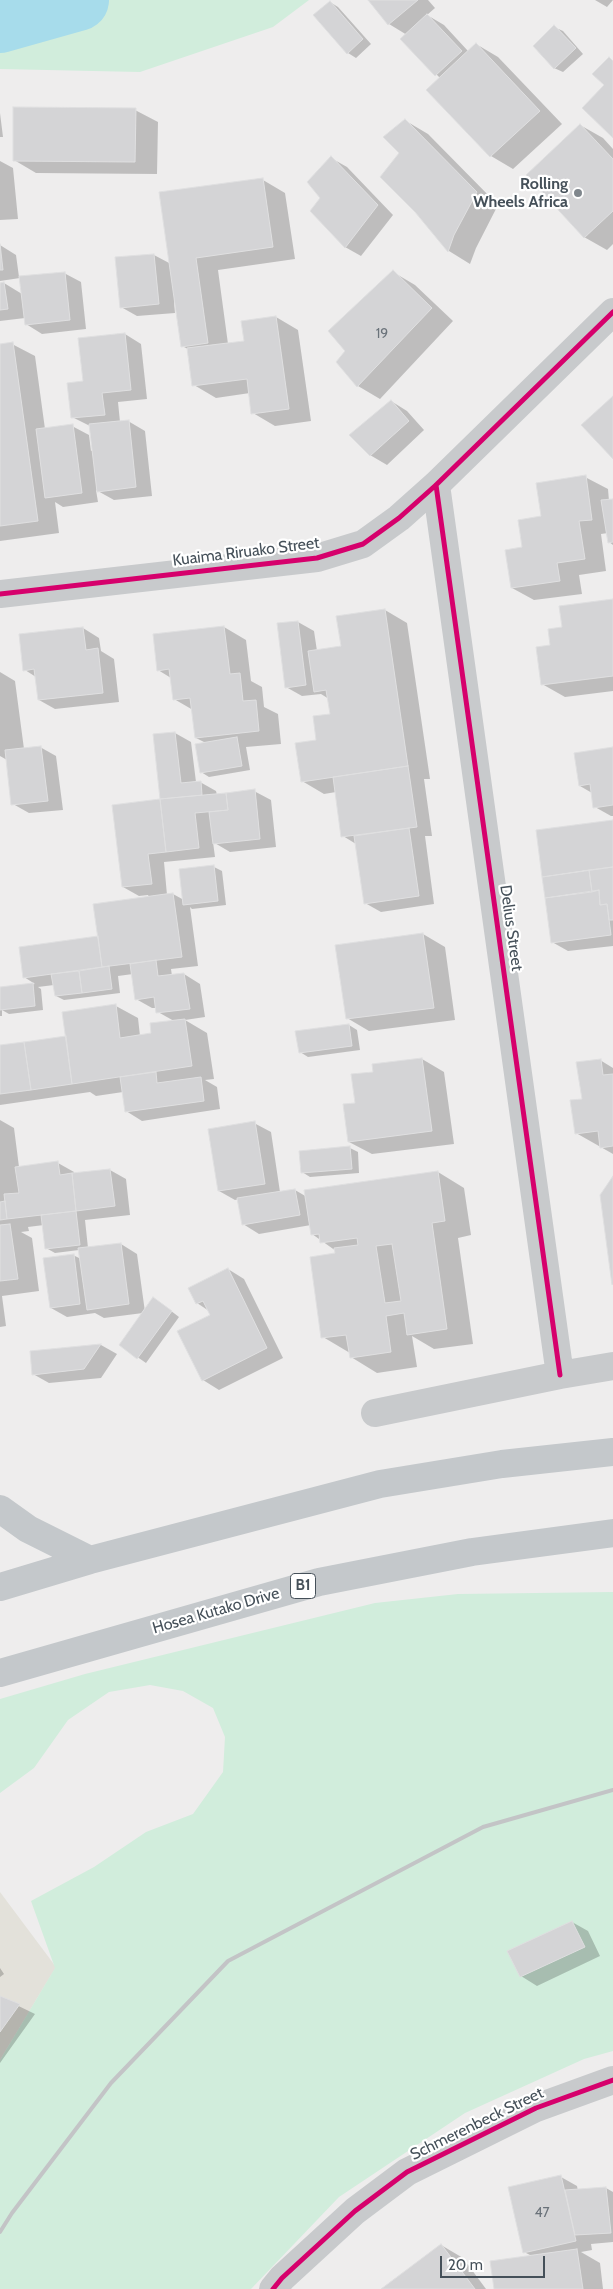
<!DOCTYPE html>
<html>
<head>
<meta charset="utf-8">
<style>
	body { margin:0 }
	#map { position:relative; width:613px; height:2289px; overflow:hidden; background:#eeeded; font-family:Cabin,sans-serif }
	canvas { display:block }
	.scale { position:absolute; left:440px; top:2256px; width:105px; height:22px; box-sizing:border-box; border:2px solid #455059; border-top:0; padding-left:6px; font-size:15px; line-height:18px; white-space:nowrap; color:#455059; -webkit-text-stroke:4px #fff; paint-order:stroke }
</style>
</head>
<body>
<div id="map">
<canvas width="613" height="2289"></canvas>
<div class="scale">20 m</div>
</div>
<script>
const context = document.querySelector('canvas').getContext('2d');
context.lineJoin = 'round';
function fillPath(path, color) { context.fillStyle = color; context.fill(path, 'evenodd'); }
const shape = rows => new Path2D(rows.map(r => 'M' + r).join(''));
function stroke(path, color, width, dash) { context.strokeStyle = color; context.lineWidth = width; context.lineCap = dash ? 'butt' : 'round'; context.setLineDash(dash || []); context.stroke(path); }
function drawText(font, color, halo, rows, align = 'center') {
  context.font = font + ' Cabin,sans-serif'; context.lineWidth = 4.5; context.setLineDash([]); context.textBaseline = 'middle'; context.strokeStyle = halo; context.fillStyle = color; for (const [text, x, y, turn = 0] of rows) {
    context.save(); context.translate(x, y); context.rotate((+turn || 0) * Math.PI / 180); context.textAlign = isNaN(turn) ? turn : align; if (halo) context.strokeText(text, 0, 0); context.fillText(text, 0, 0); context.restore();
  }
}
fillPath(shape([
	[0,1892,56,1967,0,2060]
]), '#e3e1da');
fillPath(shape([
	[0,0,309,0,273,27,140,72,0,69],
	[613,1592,613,2051,584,2059,465,2113,339,2197,251,2289,0,2289,0,2060,55,1968,31,1901,94,1867,146,1832,193,1814,223,1772,225,1737,213,1708,183,1691,150,1685,109,1692,68,1720,34,1768,0,1793,0,1699,85,1674,375,1603,458,1594]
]), '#d1eddc');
fillPath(shape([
	[369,0,428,0,435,8,427,15,444,25,468,51,476,44,498,57,562,124,513,169,491,156,440,78,402,39,407,35,389,24],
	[595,0,613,0,607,7],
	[330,2,338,7,371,44,356,58,348,53],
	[554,27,563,31,583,54,563,72,554,68],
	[135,110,158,122,157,174,36,173,14,160],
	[0,113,3,137,0,137],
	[406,121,428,134,498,205,476,248,470,264,449,251,416,212,400,152],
	[580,125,603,138,613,149,613,244,607,250,584,237],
	[331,158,347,167,393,215,361,256,345,247,321,198],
	[0,161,13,168,18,219,0,220],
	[263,180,285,193,295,259,218,270,228,344,245,342,243,322,276,317,298,330,311,421,275,426,253,413,250,393,216,398,194,385,188,349,182,346,176,302,174,302,175,313,137,316,121,307,154,255,171,264],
	[0,245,16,255,19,277,64,273,81,282,86,329,42,334,26,324,25,318,0,321,0,284,4,283,22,294,20,278,0,281],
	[393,272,415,285,453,321,380,399,358,386,347,351],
	[125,334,141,344,147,399,118,402,120,422,128,421,145,431,152,496,114,500,96,490,98,502,63,507,55,502,59,533,0,541,0,345,12,344,35,356,45,429,72,426,89,435,91,451,93,450,90,426,72,417,84,382],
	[391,401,407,411,424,430,387,465,370,455],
	[585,477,608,489,609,501,613,500,613,545,609,542,608,533,601,534,606,571,579,575,582,594,534,600,512,588,524,548,542,517],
	[613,600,613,691,565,697,542,684,551,646,564,628],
	[385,610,407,623,430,779,424,779,432,836,425,836,434,904,381,912,365,903,356,844,343,836,336,792,324,794,302,781,317,741,331,715,329,699,321,694,302,696,286,687,298,622,314,631,317,651,342,647],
	[224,627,246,640,251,681,262,687,264,707,278,714,281,744,246,747,250,770,209,777,201,772,206,743,196,738,193,710,174,699,171,678,158,670],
	[83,628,99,638,101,651,114,659,119,702,55,709,39,700,36,677,25,670],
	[0,672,15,681,24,749,40,747,56,756,63,810,29,813,13,804,7,760,0,756],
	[175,733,191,742,196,782,200,782,216,791,217,795,254,791,271,800,276,847,230,852,213,842,215,857,164,862,167,895,173,894,184,900,214,867,222,871,226,905,192,909,190,907,198,966,171,969,172,976,184,974,200,984,205,1017,185,1020,207,1033,214,1079,205,1080,217,1087,220,1109,142,1121,126,1111,123,1092,96,1096,90,1092,0,1105,0,1046,67,1037,116,1006,138,1018,140,1036,153,1034,174,1021,158,1012,157,1008,152,1008,136,999,133,974,118,976,120,993,64,1000,56,996,54,985,38,987,41,989,43,1010,9,1014,2,1010,2,1016,0,1016,0,988,35,984,24,977,99,937,149,897,148,895,139,896,123,887,162,801,155,735],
	[613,748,613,816,611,816,595,807,592,793,580,786],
	[613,821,613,946,568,951,552,942],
	[423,934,445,947,455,1020,369,1031,347,1018],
	[349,1025,357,1030,360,1050,308,1057,300,1052],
	[422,1059,444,1072,454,1144,372,1154,349,1142,357,1104,374,1073],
	[600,1060,613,1068,613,1154,576,1133,583,1100],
	[0,1120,14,1128,19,1167,58,1163,74,1172,74,1174,110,1170,126,1179,130,1215,85,1220,88,1248,121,1244,137,1254,145,1312,162,1304,179,1317,146,1363,120,1345,143,1313,104,1318,95,1313,67,1317,51,1308,73,1255,81,1259,79,1250,55,1253,46,1248,44,1225,28,1227,29,1231,21,1232,32,1238,39,1291,2,1296,6,1326,0,1327],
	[254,1123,271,1132,280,1192,295,1190,307,1197,438,1172,464,1188,471,1235,458,1238,473,1344,434,1349,412,1336,417,1367,377,1373,351,1357,350,1353,323,1337,336,1251,312,1234,311,1225,259,1234,243,1224,239,1199,235,1200,219,1191],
	[350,1148,358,1152,359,1173,310,1177,302,1172],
	[228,1269,244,1279,283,1358,219,1390,203,1380,211,1315,209,1311,197,1303],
	[101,1345,117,1354,101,1378,49,1383,33,1374,31,1352],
	[572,1922,588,1931,600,1956,537,1986,521,1976],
	[0,1968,4,1974,0,1977],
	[0,1997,35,2014,0,2063],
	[561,2177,577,2186,578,2191,606,2188,613,2192,613,2242,591,2244,592,2250,581,2252,600,2263,603,2289,495,2289,532,2256,524,2252],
	[441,2245,463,2258,486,2289,383,2289]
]), '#0003');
stroke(shape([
	[0,22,78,0]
]), '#a7dceb', 62);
const building = shape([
	[368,0,418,0,388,25,368,0],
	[330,1,363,39,347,54,313,15,330,1],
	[427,14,462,51,435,76,400,39,427,14],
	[554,25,576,48,554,69,533,46,554,25],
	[476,43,540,111,490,157,426,90,476,43],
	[609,57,613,61,613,138,582,108,604,85,592,74,609,57],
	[13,107,136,108,135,162,13,161,13,107],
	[405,119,477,192,454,235,448,252,415,212,380,177,399,153,383,137,405,119],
	[580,124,613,159,613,211,584,238,526,175,580,124],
	[331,156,378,205,345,248,310,211,320,198,307,182,331,156],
	[263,178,273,247,196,258,208,343,181,347,159,192,263,178],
	[0,244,3,270,0,270,0,244],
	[154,254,159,304,120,308,115,257,154,254],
	[393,270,432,308,357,387,336,362,345,351,328,331,393,270],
	[65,272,70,320,25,325,19,276,65,272],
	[4,282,8,309,0,310,0,283,4,282],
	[276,316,289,409,251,414,247,379,192,386,187,348,244,341,241,321,276,316],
	[125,333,131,390,102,393,105,415,71,418,67,383,83,381,78,338,125,333],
	[13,342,38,521,0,526,0,344,13,342],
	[613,396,613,459,581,425,613,396],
	[391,400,409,421,370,456,349,435,391,400],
	[129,420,136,487,97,492,89,424,129,420],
	[73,424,82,493,45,498,36,429,73,424],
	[586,475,592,520,579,521,585,559,557,563,560,581,511,588,505,550,522,547,518,520,541,516,536,483,586,475],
	[613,499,613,542,608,543,601,500,613,499],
	[613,599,613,676,541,685,536,647,550,645,548,629,562,627,559,606,613,599],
	[385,609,408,766,301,782,295,743,316,740,313,716,330,714,326,690,314,692,308,651,341,646,336,616,385,609],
	[298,621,306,685,285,688,277,623,298,621],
	[224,626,230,674,240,673,243,701,256,700,259,731,195,738,190,698,173,700,169,669,157,671,153,634,224,626],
	[83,627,86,650,98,648,103,693,38,700,34,669,23,671,19,634,83,627],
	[175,732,181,783,201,781,202,795,160,799,153,734,175,732],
	[237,737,242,766,200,773,195,744,237,737],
	[41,746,48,801,11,805,5,750,41,746],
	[613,747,613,805,593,808,590,784,579,786,574,753,613,747],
	[408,766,417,827,341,837,333,777,408,766],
	[255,789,260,839,213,844,209,812,228,810,226,793,255,789],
	[226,793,228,810,195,813,199,848,166,852,160,799,226,793],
	[160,799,166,852,148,854,152,884,122,887,112,805,160,799],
	[613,820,613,867,542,877,536,830,613,820],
	[409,828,419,896,364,904,354,836,409,828],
	[214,865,218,901,183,905,179,869,214,865],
	[613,867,613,920,609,920,607,904,600,905,599,890,592,892,589,870,613,867],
	[589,870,592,892,545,898,542,877,589,870],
	[599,890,600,905,607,904,611,935,551,943,545,898,599,890],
	[173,893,182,957,102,967,93,904,173,893],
	[423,933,434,1008,346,1019,335,945,423,933],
	[98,936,102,967,23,978,19,947,98,936],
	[156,960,158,976,184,973,190,1009,156,1013,154,997,135,1000,130,964,156,960],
	[109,966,112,989,82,993,79,971,109,966],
	[79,971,82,993,55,996,51,974,79,971],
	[33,983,35,1006,0,1010,0,987,33,983],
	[116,1004,120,1038,151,1033,150,1023,185,1019,192,1066,72,1084,62,1012,116,1004],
	[349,1024,352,1046,299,1053,295,1031,349,1024],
	[66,1036,72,1084,31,1090,24,1042,66,1036],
	[24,1042,31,1090,0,1094,0,1045,24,1042],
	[422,1058,432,1131,348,1142,343,1104,355,1103,351,1074,373,1072,372,1064,422,1058],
	[601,1059,603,1075,613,1074,613,1146,600,1148,598,1131,575,1134,570,1100,582,1099,576,1062,601,1059],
	[156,1072,157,1083,201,1077,204,1101,125,1112,120,1077,156,1072],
	[255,1121,265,1184,218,1191,208,1129,255,1121],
	[350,1146,352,1169,301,1173,299,1151,350,1146],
	[58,1161,60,1175,72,1173,76,1211,7,1219,4,1194,19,1193,15,1167,58,1161],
	[110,1169,115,1206,76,1211,72,1173,110,1169],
	[438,1171,445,1221,432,1223,447,1329,407,1335,404,1313,386,1316,391,1352,350,1358,346,1335,321,1338,310,1257,335,1253,334,1248,358,1245,357,1238,320,1243,319,1234,311,1235,304,1190,438,1171],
	[392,1244,401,1301,385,1303,376,1246,392,1244],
	[613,1176,613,1284,612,1285,600,1195,613,1176],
	[295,1189,300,1215,242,1225,237,1198,295,1189],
	[5,1201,7,1219,0,1220,0,1202,5,1201],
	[76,1211,80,1245,45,1249,41,1215,76,1211],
	[10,1224,18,1279,0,1281,0,1225,10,1224],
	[121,1243,129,1304,87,1310,78,1248,121,1243],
	[74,1254,80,1304,50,1308,43,1258,74,1254],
	[228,1268,267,1348,202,1381,177,1331,210,1315,203,1301,196,1304,188,1288,228,1268],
	[153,1297,172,1311,137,1359,119,1345,153,1297],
	[101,1344,84,1369,32,1375,30,1351,101,1344],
	[572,1921,585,1947,520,1977,507,1951,572,1921],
	[0,1996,20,2004,0,2032,0,1996],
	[561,2175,576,2241,523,2253,508,2187,561,2175],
	[606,2187,611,2233,575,2235,565,2190,606,2187],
	[441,2244,475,2289,381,2289,441,2244],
	[577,2249,583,2289,494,2289,490,2261,577,2249]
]);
fillPath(building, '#d4d4d6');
stroke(building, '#dfdfe0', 1);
stroke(shape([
	[436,485,560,1375],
	[0,594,317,558,363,544,399,518,436,485,613,312],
	[375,1413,560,1375,613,1366],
	[273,2289,282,2278,355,2211,407,2172,536,2108,613,2080]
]), '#c8cacc', 28);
stroke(shape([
	[0,1509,28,1529,90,1560],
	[0,1587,90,1560,380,1484,502,1464,613,1452],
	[0,1673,319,1582,472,1552,613,1533]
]), '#c4c8cb', 28);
stroke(shape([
	[0,2232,12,2213,111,2083,228,1961,483,1827,613,1790]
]), '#c3c4c6', 4);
stroke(shape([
	[436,485,560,1375],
	[0,594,317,558,363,544,399,518,436,485,613,312],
	[273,2289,282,2278,355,2211,407,2172,536,2108,613,2080]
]), '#d6006c', 5);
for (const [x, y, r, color] of [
	[578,193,5,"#80878d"]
]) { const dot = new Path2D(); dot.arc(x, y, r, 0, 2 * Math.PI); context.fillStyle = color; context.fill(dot); stroke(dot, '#fff', 2); }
drawText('14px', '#6a727a', null, [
	["19",382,334],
	["47",542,2213]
]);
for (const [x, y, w] of [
	[303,1586,25]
]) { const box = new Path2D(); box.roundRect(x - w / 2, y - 12.5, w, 25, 4); context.fillStyle = '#fff'; context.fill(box); stroke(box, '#455059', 1); }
drawText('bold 15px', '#455059', null, [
	["B1",303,1586]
]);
drawText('bold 16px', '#455059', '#fff', [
	["Rolling",568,184],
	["Wheels Africa",568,202]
], 'right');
drawText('16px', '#455059', '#fff', [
	["Kuaima Riruako Street",246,552,-7],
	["Delius Street",511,928,82],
	["Hosea Kutako Drive",216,1611,-16],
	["Schmerenbeck Street",477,2124,-26]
]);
</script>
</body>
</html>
